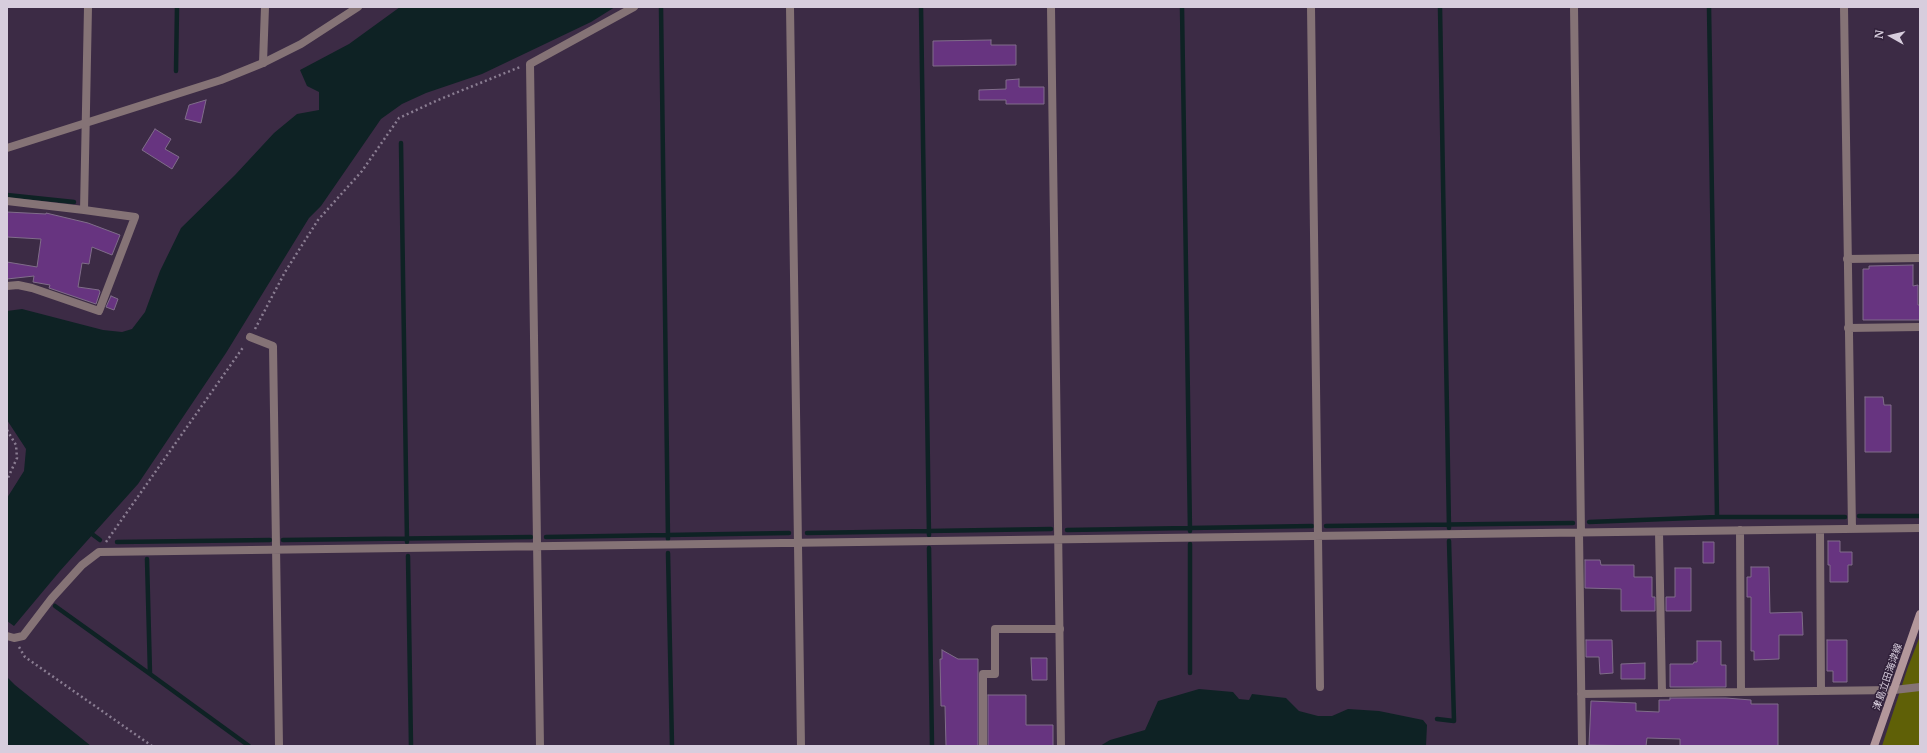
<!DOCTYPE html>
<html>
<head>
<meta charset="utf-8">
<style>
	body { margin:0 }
	#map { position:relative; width:1927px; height:753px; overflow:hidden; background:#3c2b45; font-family:Merriweather,serif }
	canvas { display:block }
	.frame { position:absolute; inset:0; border:8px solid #d7cddd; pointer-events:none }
	.north { position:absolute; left:1871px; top:16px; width:40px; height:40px; -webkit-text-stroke:3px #31213a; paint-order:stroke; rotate:278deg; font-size:11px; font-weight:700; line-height:16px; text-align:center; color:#d7cddd }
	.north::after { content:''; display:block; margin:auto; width:14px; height:18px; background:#d7cddd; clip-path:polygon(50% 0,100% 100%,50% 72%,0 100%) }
</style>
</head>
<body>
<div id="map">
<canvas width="1927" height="753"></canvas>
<div class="frame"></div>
<div class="north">N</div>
</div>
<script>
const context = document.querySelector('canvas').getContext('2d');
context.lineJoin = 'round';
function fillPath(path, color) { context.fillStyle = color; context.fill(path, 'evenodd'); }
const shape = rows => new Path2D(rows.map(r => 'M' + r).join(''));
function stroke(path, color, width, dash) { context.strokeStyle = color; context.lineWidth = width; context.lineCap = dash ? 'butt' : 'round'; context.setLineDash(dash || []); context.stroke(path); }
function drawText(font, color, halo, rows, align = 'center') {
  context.font = font + ' Merriweather,"Noto Sans JP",serif'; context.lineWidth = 3; context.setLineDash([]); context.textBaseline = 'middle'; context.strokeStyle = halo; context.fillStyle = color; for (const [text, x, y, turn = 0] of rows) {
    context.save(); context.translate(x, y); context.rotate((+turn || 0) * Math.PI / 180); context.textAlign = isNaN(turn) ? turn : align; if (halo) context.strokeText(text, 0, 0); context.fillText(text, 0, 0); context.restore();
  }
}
fillPath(shape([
	[1920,636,1920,746,1882,746,1908,667]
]), '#5f6007');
fillPath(shape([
	[400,7,615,7,591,22,482,74,426,93,402,104,381,119,321,206,309,218,226,353,138,484,60,571,14,626,7,621,7,498,24,471,26,449,7,420,7,311,22,309,103,330,122,332,132,329,145,312,160,271,181,228,235,175,274,133,297,114,319,110,319,92,307,86,300,70,349,44],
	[7,677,15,685,91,746,7,746],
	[1199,689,1233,692,1239,699,1249,700,1252,694,1286,698,1299,711,1318,716,1332,716,1348,709,1379,711,1423,720,1427,725,1426,746,1100,746,1110,740,1145,730,1158,701]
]), '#0e2224');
stroke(shape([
	[661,7,668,539],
	[921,7,929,535],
	[1182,7,1190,531],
	[1440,7,1449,528],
	[1709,7,1717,517],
	[176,71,177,7],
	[401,143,407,542],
	[7,195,74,202],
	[1859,516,1920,516],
	[1589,522,1717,517,1845,517],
	[1326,526,1573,523],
	[1067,530,1312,526],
	[807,533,1051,529],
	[92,534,100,540],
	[546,537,789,533],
	[283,540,531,537],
	[117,542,270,540],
	[1190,544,1190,673],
	[929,548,932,746],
	[668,553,672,746],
	[408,556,411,746],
	[147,559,150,674,249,746],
	[55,606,150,674],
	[1437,719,1454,721,1449,541]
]), '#0e2224', 4.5);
const building = shape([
	[991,40,991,45,1016,45,1016,65,933,66,933,41,991,40],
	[1019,79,1019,87,1044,87,1044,104,1006,104,1006,100,979,100,979,90,1006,89,1006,80,1019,79],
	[206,100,201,123,185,119,189,105,206,100],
	[155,129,171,139,165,149,179,157,172,169,142,150,155,129],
	[7,212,46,214,46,213,88,223,120,235,112,255,92,247,89,264,82,263,78,287,99,290,100,292,96,304,49,288,50,285,33,282,34,276,7,279,7,262,37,267,41,239,7,237,7,212],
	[1913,265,1913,286,1918,285,1918,305,1920,305,1920,320,1863,320,1863,269,1869,269,1869,266,1913,265],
	[111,296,118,299,114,310,106,307,111,296],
	[1865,397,1883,397,1884,405,1891,405,1891,452,1865,452,1865,397],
	[1828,541,1840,541,1840,552,1852,552,1852,565,1848,565,1848,582,1830,582,1830,565,1828,565,1828,541],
	[1703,542,1714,542,1714,563,1703,563,1703,542],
	[1585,560,1600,560,1601,565,1634,565,1634,577,1652,577,1652,597,1655,597,1655,611,1621,611,1621,589,1585,588,1585,560],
	[1751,567,1769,567,1770,613,1802,612,1803,635,1779,635,1779,659,1754,660,1754,651,1751,651,1751,597,1747,597,1747,577,1751,577,1751,567],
	[1675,568,1691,568,1691,611,1666,611,1666,597,1675,597,1675,568],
	[1586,640,1612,640,1613,673,1600,674,1599,657,1586,657,1586,640],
	[1827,640,1847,640,1847,682,1833,682,1833,671,1827,671,1827,640],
	[1697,641,1721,641,1721,665,1726,665,1726,687,1670,687,1670,664,1693,664,1694,662,1697,662,1697,641],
	[942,650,958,659,978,659,978,746,946,746,945,706,941,706,940,659,942,659,942,650],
	[1031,658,1047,658,1047,680,1032,680,1031,658],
	[1645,663,1645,679,1621,679,1621,664,1645,663],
	[988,695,1026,695,1026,725,1053,725,1053,746,988,746,988,695],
	[1670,698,1726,698,1751,700,1751,704,1778,704,1778,746,1680,746,1680,739,1647,738,1646,746,1589,745,1591,701,1636,703,1636,711,1659,712,1659,700,1670,700,1670,698]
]);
fillPath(building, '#673480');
stroke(building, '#806d8a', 1);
stroke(shape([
	[255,329,285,272,318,220,362,171,399,118,438,100,520,67],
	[7,430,16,445,17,458,7,480],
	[106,542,244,346],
	[19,647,25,657,152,746]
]), '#8a7d92', 2.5, [2, 3]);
stroke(shape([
	[1894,690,1920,687],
	[983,746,983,674,995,674,995,629,1060,629]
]), '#857376', 8);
stroke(shape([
	[790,7,801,746],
	[1051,7,1061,746],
	[1311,7,1320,687],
	[1574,7,1581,533],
	[1844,7,1852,529],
	[263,63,265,7],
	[7,201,84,210,88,7],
	[1847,259,1920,258],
	[7,286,18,285,32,288,99,311,135,217,84,210],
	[1848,328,1920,327],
	[250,337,273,346,279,746],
	[1740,530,1741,692],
	[1820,530,1821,691],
	[1659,532,1662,693],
	[1579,533,1582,746],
	[7,636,14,638,23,636,52,598,82,565,99,552,1920,528],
	[1581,694,1894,690],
	[540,746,530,64,634,7]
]), '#857376', 8);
stroke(shape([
	[7,148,221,80,263,63,301,44,358,7]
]), '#857376', 8);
stroke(shape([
	[1874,746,1920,614]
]), '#b3979b', 8);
drawText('10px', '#d7cddd', '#31213a', [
	["津島立田海津線",1888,677,-71]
]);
</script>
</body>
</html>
